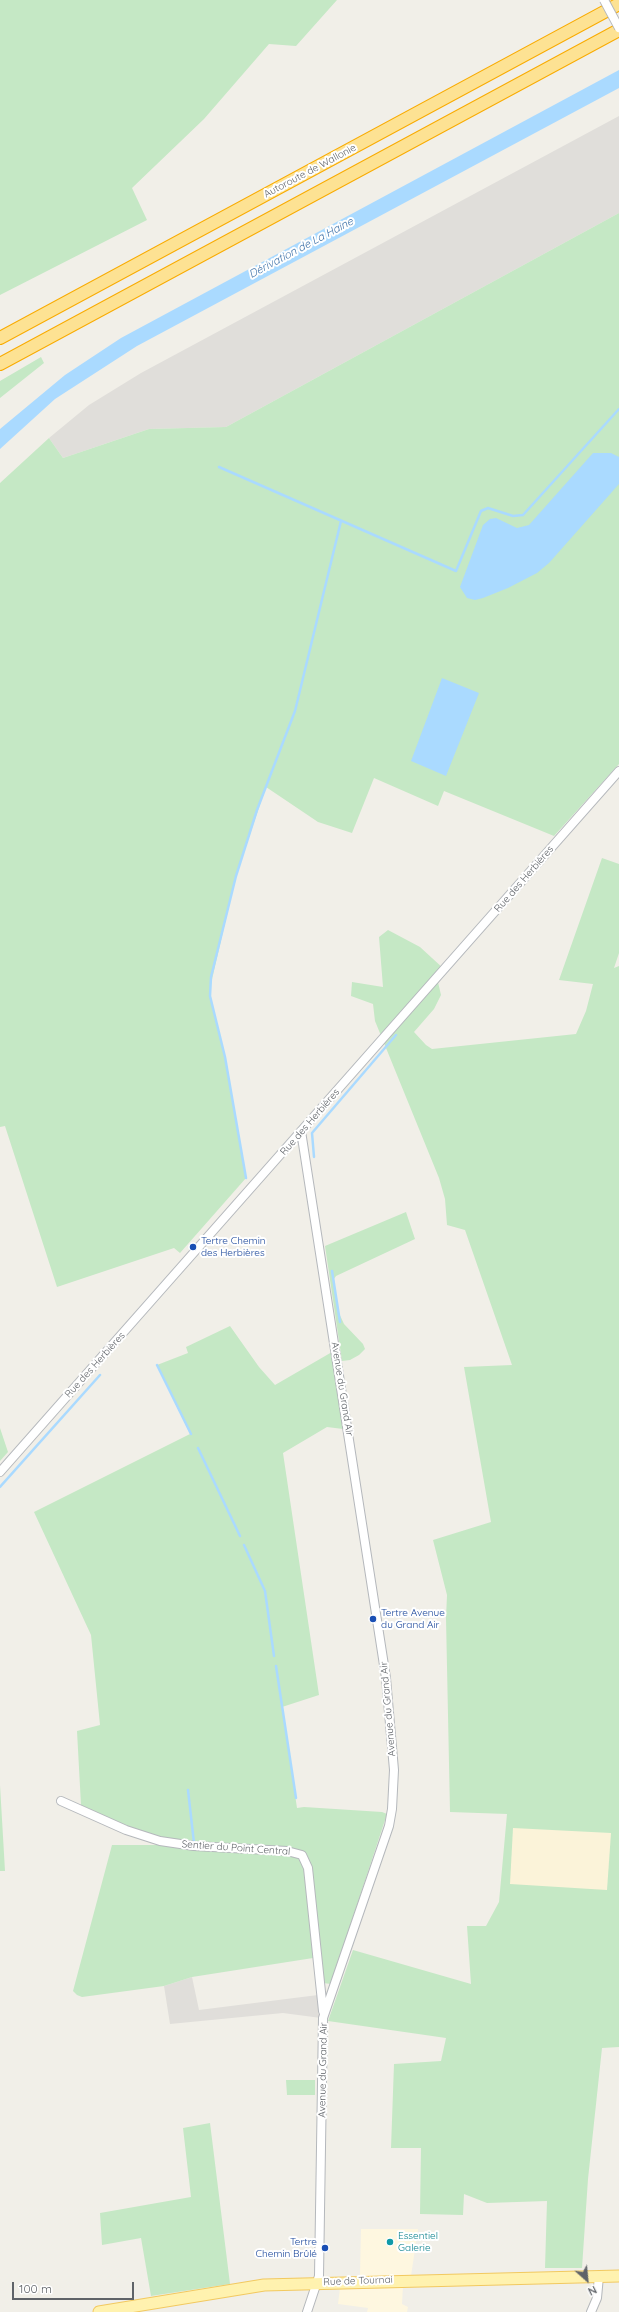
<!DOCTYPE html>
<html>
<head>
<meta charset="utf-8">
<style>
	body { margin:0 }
	#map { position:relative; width:619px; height:2312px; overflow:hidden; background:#f1efe8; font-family:Quicksand,sans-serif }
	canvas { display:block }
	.north { position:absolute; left:567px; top:2260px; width:40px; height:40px; -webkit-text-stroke:3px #fff; paint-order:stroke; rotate:153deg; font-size:11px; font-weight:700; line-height:16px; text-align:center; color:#5f6368 }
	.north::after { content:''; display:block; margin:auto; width:14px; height:18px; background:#5f6368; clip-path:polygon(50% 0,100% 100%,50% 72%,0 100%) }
	.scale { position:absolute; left:12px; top:2282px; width:122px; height:18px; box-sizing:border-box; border:2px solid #5f6368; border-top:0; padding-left:5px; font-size:12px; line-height:14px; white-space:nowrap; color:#5f6368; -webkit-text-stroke:3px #fff; paint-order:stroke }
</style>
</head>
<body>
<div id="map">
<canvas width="619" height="2312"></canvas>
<div class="north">N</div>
<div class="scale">100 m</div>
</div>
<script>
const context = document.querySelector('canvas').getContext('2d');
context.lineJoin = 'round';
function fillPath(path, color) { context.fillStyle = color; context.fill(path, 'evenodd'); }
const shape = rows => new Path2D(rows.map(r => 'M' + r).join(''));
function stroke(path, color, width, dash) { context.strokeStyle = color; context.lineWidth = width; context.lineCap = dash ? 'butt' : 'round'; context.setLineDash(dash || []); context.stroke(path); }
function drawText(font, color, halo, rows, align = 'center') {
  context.font = font + ' Quicksand,sans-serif'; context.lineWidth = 4; context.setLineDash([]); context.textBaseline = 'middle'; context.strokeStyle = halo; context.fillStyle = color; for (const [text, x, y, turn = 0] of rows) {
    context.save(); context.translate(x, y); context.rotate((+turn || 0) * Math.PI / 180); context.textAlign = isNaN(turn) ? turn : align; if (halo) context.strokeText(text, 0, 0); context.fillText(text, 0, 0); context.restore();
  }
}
fillPath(shape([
	[361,2229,418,2229,411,2276,360,2276],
	[403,2286,402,2304,408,2307,407,2312,367,2312,368,2308,338,2304,340,2288]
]), '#fef7e0');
fillPath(shape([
	[619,116,619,213,226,427,149,429,63,458,49,438,89,405,141,373],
	[192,1977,199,2010,318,1995,321,2018,283,2013,170,2024,164,1986]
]), '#e0deda');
fillPath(shape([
	[0,0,337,0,296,46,269,44,204,119,132,188,147,220,0,295],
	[619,213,619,764,554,836,444,791,438,806,374,778,352,833,318,822,266,787,236,876,210,988,210,996,225,1057,246,1178,180,1253,174,1248,57,1287,5,1126,0,1127,0,483,49,438,63,458,149,429,226,427],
	[41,357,44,363,0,398,0,381],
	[602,858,619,864,619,953,614,968,619,966,619,2047,602,2048,588,2179,582,2268,545,2268,547,2201,487,2203,464,2194,463,2215,420,2214,421,2148,391,2148,394,2064,441,2061,446,2038,328,2021,353,1950,471,1984,467,1926,486,1926,499,1902,507,1814,450,1812,446,1618,447,1595,433,1540,491,1522,464,1367,512,1365,465,1230,447,1225,445,1199,439,1178,375,1021,373,1004,351,996,352,982,383,987,379,937,388,930,420,947,444,969,437,978,441,995,434,1009,414,1032,426,1045,432,1049,576,1034,586,1011,593,984,559,980],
	[406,1212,415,1239,336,1276,334,1279,338,1311,344,1324,363,1344,365,1349,359,1355,350,1360,342,1361,325,1246],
	[230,1326,259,1367,275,1385,332,1352,343,1429,327,1427,283,1453,319,1695,282,1707,297,1808,304,1807,382,1812,387,1814,331,1984,323,1983,304,1854,166,1839,138,1832,81,1805,77,1731,100,1725,91,1635,34,1512,190,1434,157,1365,188,1353,186,1347],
	[0,1428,8,1452,0,1461],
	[0,1785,5,1871,0,1871],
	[112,1845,171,1845,295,1854,303,1860,304,1866,313,1958,192,1977,164,1986,82,1997,77,1995,73,1991],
	[286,2080,315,2080,315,2095,287,2095],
	[210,2123,230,2284,151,2296,141,2238,102,2245,100,2213,191,2197,183,2128]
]), '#c5e8c5');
fillPath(shape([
	[513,1828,611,1833,607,1890,510,1884]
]), '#fbf3d9');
fillPath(shape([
	[619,70,619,88,137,346,55,399,0,449,0,429,65,375,121,338],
	[593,453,611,453,619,457,619,484,549,563,537,573,508,588,483,598,475,600,467,598,460,587,483,525,490,519,496,518,517,528,529,525],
	[442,678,479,693,446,776,411,761]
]), '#aadaff');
stroke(shape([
	[219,467,456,571,481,511,488,508,513,516,523,515,619,409],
	[314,1157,312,1133,396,1035],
	[246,1178,225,1057,210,996,211,977,236,876,257,810,295,711,341,521],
	[332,1271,340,1322],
	[157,1365,191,1434],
	[198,1448,240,1536],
	[0,1487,100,1375],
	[244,1545,265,1591,274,1656],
	[276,1666,296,1798],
	[188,1790,194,1843]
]), '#aadaff', 2.5);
const minor = shape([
	[301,1131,386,1678,394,1770,392,1809,389,1826,323,2018,319,2276,307,2312],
	[0,1472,619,771],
	[61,1801,126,1830,160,1841,194,1846,287,1851,302,1855,308,1868,323,2011],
	[591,2312,597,2298,599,2276]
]);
const major = shape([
	[99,2312,264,2285,619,2276]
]);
const highway = shape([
	[0,338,619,4],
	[0,364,619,30]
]);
stroke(minor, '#b5b8bc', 10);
stroke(major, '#f2c960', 13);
stroke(highway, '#f9ab00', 14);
stroke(minor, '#fff', 8);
stroke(major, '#fff2af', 11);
stroke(highway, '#fde293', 12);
const minorBridge = shape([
	[604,0,619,28]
]);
stroke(minorBridge, '#b5b8bc', 10, []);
stroke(minorBridge, '#fff', 8);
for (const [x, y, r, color] of [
	[193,1247,4,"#1a4fb4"],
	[373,1619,4,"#1a4fb4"],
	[390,2242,4,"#0f9aa8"],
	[325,2248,4,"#1a4fb4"]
]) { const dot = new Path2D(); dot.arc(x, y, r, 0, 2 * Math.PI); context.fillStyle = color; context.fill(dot); stroke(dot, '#fff', 1.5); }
drawText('10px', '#5f6368', '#fff', [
	["Autoroute de Wallonie",310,171,-28],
	["Rue des Herbières",524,879,-49],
	["Rue des Herbières",310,1122,-49],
	["Rue des Herbières",95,1365,-48],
	["Avenue du Grand Air",342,1389,81],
	["Avenue du Grand Air",388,1709,-95],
	["Sentier du Point Central",236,1848,4],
	["Avenue du Grand Air",323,2070,-89],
	["Rue de Tournai",358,2281,-2]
]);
drawText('10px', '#164399', '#fff', [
	["Tertre Chemin",201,1241],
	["des Herbières",201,1253],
	["Tertre Avenue",381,1613],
	["du Grand Air",381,1625],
	["Tertre",317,2242,"right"],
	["Chemin Brûlé",317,2254,"right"]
], 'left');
drawText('10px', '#0d838f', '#fff', [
	["Essentiel",398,2236],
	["Galerie",398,2248]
], 'left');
drawText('italic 11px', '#4174aa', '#fff', [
	["Dérivation de La Haine",301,248,-28]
]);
</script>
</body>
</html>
